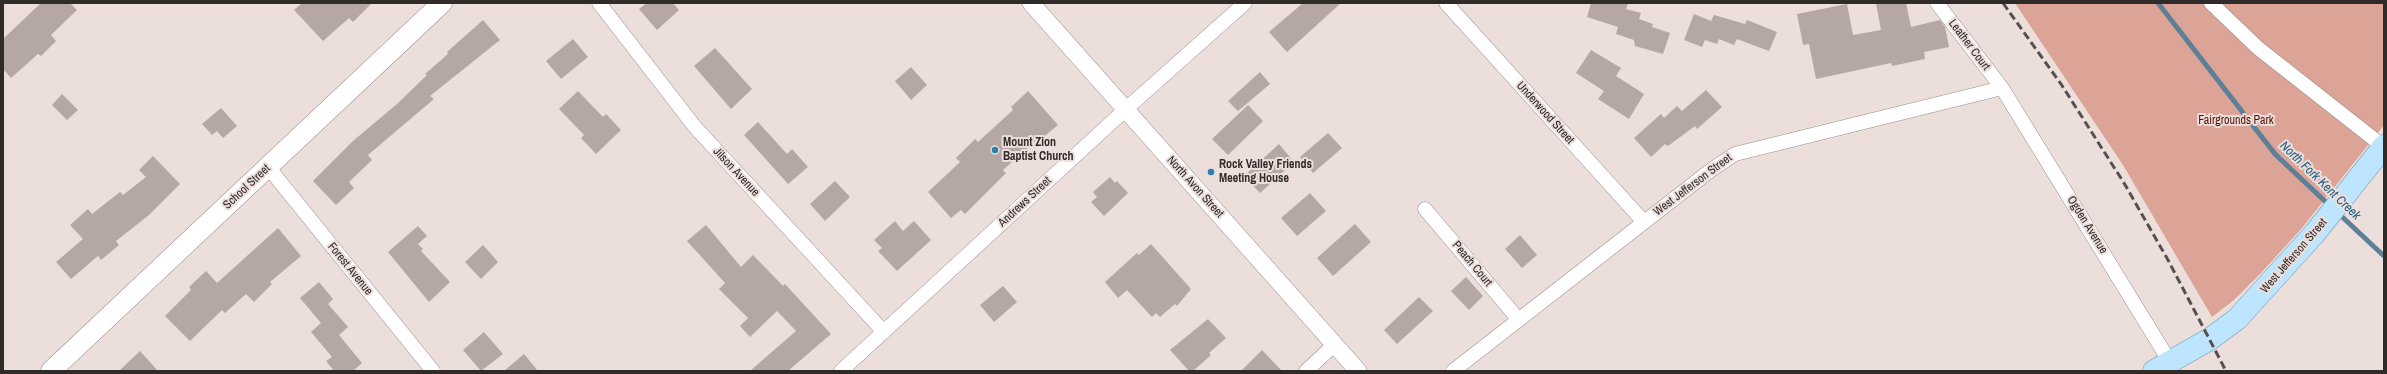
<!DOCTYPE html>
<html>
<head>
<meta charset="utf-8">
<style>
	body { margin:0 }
	#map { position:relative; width:2387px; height:374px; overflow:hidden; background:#ecdedb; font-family:"Archivo Narrow",sans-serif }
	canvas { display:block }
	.frame { position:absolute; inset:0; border:4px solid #302b29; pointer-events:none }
</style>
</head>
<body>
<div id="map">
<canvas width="2387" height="374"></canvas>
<div class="frame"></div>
</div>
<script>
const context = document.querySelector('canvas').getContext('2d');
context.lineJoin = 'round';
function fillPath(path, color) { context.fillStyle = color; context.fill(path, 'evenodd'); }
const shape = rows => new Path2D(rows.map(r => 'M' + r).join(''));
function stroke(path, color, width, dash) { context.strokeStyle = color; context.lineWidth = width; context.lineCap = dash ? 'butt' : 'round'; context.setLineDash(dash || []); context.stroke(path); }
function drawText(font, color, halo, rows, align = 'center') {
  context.font = font + ' "Archivo Narrow",sans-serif'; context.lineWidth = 4; context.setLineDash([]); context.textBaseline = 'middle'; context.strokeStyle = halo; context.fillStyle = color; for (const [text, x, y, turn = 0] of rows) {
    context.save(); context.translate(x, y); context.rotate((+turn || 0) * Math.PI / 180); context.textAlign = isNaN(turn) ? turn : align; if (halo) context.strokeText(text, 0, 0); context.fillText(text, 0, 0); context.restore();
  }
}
fillPath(shape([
	[2015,3,2384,3,2384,125,2302,228,2261,273,2234,300,2212,317,2123,165]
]), '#dca496');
stroke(shape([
	[2158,3,2275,154,2330,206],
	[2338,213,2384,256]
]), '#5e8096', 5);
fillPath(shape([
	[41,3,70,3,77,10,51,35,56,41,41,56,38,54,11,78,3,69,3,39],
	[302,3,372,3,353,22,349,18,323,41,294,10],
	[647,3,673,3,679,10,657,30,639,9],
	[1303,3,1341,3,1287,52,1269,32],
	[1591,3,1628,3,1626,9,1641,13,1639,19,1653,24,1652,27,1670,33,1663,54,1635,46,1634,40,1616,34,1618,27,1587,17],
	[1876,3,1906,3,1911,27,1940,20,1945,27,1949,47,1924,52,1925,59,1892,66,1891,63,1816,79,1809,44,1803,45,1797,14,1847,4,1853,35,1881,30],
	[1694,14,1711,21,1714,15,1745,24,1747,20,1777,32,1769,51,1737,39,1734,45,1719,39,1717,44,1705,40,1702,47,1684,40],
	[483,20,500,40,430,96,434,99,368,155,372,160,349,182,354,188,336,205,313,181,353,141,397,104,427,75,425,74,448,54,447,52],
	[573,39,588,57,561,79,546,61],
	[715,48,752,89,731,109,694,66],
	[1591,50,1621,68,1616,76,1644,94,1629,119,1598,99,1604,91,1576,73],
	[911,67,927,85,911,100,895,81],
	[1260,72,1270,84,1238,111,1228,101],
	[1706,90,1722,107,1697,129,1695,126,1668,146,1665,144,1651,157,1634,138,1661,114,1664,118,1677,106,1682,111],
	[578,91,603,117,606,114,621,130,596,154,581,138,584,135,559,109],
	[1028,91,1058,125,1040,140,1039,138,1003,170,1006,173,965,214,961,210,951,218,928,192,960,162,956,158,975,139,978,142,1013,110,1011,107],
	[62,94,78,110,67,120,52,105],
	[1248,105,1263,121,1228,155,1212,139],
	[221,108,237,126,223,138,217,131,212,135,202,124],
	[758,122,787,154,792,149,808,167,788,184,744,135],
	[1328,133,1342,148,1313,173,1300,157],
	[1279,144,1294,162,1260,193,1244,176],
	[153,156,180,184,149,215,116,241,119,245,101,260,98,256,71,279,56,262,83,239,70,225,88,209,92,214,120,192,123,195,146,177,139,170],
	[1110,177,1115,183,1117,181,1128,193,1104,216,1091,202,1097,197,1093,192],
	[835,181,850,197,825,221,810,204],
	[1310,193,1326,211,1297,236,1281,218],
	[895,221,903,231,914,221,931,240,897,271,878,251,882,248,874,240],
	[1355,224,1371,242,1333,276,1317,258],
	[706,225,741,267,753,255,783,286,785,284,831,334,788,371,750,371,796,331,777,311,750,337,740,326,748,318,719,289,725,283,687,241],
	[418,226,427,236,418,244,423,249,421,251,450,282,429,302,388,252],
	[278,228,301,256,270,282,272,284,254,302,246,294,225,313,222,310,190,341,165,316,191,290,189,287,206,271,217,283],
	[1520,235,1537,255,1522,268,1505,249],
	[1151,244,1191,289,1177,306,1175,304,1160,317,1156,313,1152,317,1127,290,1118,298,1105,282,1137,253,1139,255],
	[483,245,498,262,481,279,465,262],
	[1466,277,1483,296,1469,310,1451,291],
	[319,282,333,299,328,304,348,327,339,335,362,363,353,371,334,371,326,361,332,357,311,332,321,323,300,298],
	[1003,286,1017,302,994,322,980,305],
	[1419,297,1433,311,1397,344,1384,330],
	[1208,319,1226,338,1209,353,1211,355,1193,371,1189,371,1170,350],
	[484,332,503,354,481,371,463,350],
	[1262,350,1282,371,1241,371],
	[140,351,158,371,119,371],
	[524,354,538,371,504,371]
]), '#b4a7a4');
const minor = shape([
	[599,3,695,127,884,332],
	[1446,3,1644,222],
	[1937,3,2002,88,2170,362],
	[2211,3,2258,48,2384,147],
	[268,167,433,371],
	[1425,209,1519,320],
	[841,371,1126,109,1245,3],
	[1306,371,1335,344],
	[1453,371,1711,170,1735,154,2002,88]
]);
const tertiary = shape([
	[1031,3,1358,371]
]);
const secondary = shape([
	[51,371,442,3]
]);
const primary = shape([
	[2154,371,2210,339,2237,319,2315,233,2384,146]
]);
stroke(minor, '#9b8e8b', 15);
stroke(tertiary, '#9b8e8b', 18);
stroke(secondary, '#9b8e8b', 21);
stroke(primary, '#6f99b4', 23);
stroke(minor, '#fff', 14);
stroke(tertiary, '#fff', 17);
stroke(secondary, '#fff', 20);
stroke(primary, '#bde5ff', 22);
stroke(shape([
	[2003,3,2061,84,2124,183,2168,260,2226,371]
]), '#564f4d', 3, [8, 4]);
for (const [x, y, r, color] of [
	[995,150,4,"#2a80af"],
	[1211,172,4,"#2a80af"]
]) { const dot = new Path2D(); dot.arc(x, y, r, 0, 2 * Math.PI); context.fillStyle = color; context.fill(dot); stroke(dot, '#ecdedb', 1.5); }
drawText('12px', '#302b29', '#ecdedb', [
	["Leather Court",1969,45,53],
	["Underwood Street",1545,113,48],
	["Jilson Avenue",736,172,47],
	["West Jefferson Street",1693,185,-37],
	["School Street",247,187,-43],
	["North Avon Street",1195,187,48],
	["Andrews Street",1025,202,-43],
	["Ogden Avenue",2087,225,58],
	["West Jefferson Street",2294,256,-49],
	["Peach Court",1472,264,50],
	["Forest Avenue",350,269,51]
]);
drawText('12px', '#571203', '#ecdedb', [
	["Fairgrounds Park",2236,121]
]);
drawText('bold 12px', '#302b29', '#ecdedb', [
	["Mount Zion",1003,143],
	["Baptist Church",1003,157],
	["Rock Valley Friends",1219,165],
	["Meeting House",1219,179]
], 'left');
drawText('italic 13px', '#215e80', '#ecdedb', [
	["North Fork Kent Creek",2320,181,44]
]);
</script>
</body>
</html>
